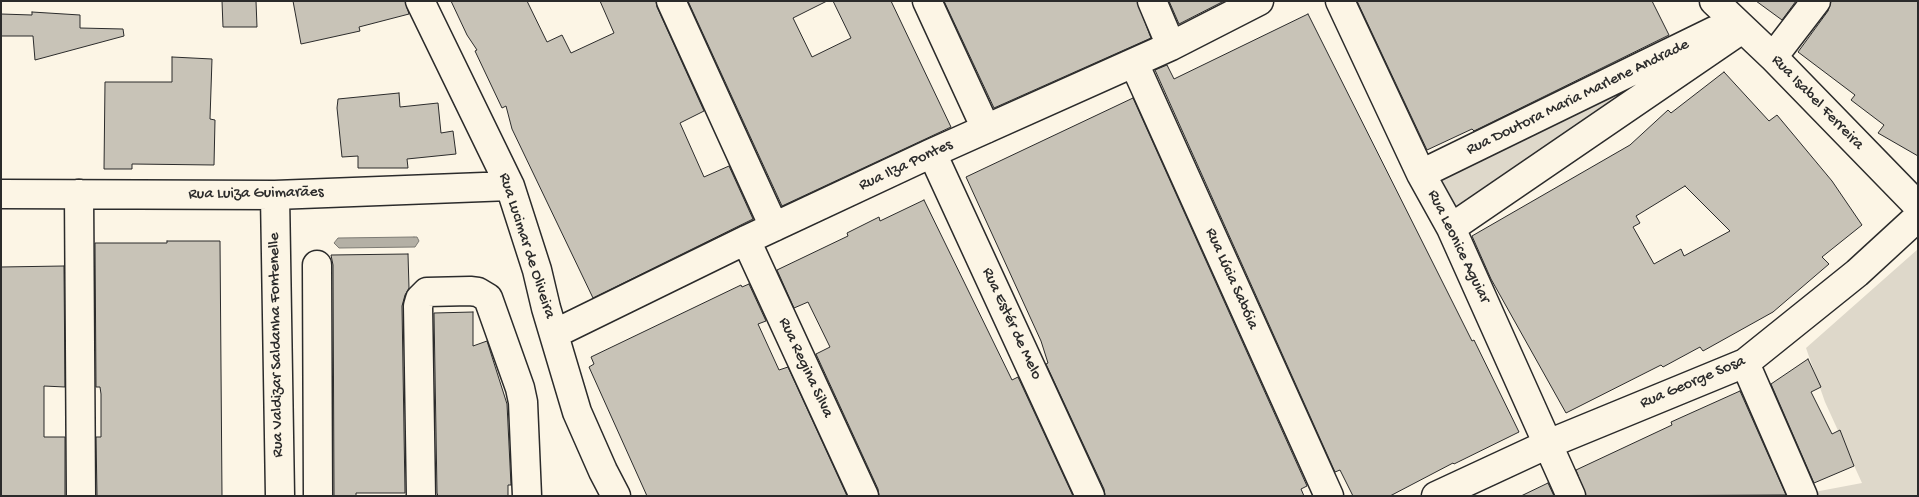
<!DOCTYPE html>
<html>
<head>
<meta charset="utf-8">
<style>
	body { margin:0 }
	#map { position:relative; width:1919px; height:497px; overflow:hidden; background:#fcf5e5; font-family:"Gochi Hand",sans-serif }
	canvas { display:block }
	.frame { position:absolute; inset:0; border:2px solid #2b2b2b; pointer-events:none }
</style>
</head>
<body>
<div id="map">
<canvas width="1919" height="497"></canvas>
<div class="frame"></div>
</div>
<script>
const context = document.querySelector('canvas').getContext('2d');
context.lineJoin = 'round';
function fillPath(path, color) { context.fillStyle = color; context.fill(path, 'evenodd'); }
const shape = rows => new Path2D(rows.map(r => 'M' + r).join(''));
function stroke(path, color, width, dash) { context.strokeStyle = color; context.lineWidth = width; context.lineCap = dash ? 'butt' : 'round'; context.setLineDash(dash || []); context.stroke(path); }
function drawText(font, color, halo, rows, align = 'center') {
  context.font = font + ' "Gochi Hand",sans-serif'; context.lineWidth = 4.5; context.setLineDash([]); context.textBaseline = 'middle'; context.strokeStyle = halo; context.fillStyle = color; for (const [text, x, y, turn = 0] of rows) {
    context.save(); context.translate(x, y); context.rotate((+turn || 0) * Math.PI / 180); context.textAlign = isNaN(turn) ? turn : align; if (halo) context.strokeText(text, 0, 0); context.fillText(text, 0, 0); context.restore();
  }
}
fillPath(shape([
	[1692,51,1457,211,1439,174],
	[1918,249,1918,496,1810,496,1809,493,1862,483,1825,402,1806,348]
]), '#ded8ca');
const water = shape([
	[414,237,417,237,419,241,415,247,339,248,334,243,338,238,414,237]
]);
fillPath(water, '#b4b0a5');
stroke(water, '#7d7b74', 1);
const building = shape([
	[222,1,256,1,257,27,223,27,222,1],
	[293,1,405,1,409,14,359,27,360,31,301,44,293,1],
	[451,1,527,1,547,42,562,35,571,53,614,33,600,1,656,1,657,7,704,111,680,123,704,177,729,166,753,219,593,298,512,129,506,106,502,108,475,51,477,50,467,35,451,1],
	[688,1,827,1,793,18,812,57,851,38,833,1,891,1,951,127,782,206,688,1],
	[944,1,1137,1,1151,38,994,108,944,1],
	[1169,1,1224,1,1179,24,1169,1],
	[1357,1,1652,1,1669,35,1474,131,1472,129,1427,150,1357,1],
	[1756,1,1796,1,1782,20,1756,1],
	[1831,1,1918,1,1918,156,1878,133,1884,125,1851,100,1855,95,1798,52,1828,11,1831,1],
	[32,12,80,15,80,28,123,29,124,36,35,60,33,36,1,36,1,14,32,15,32,12],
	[1308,14,1452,301,1472,341,1474,340,1519,432,1454,464,1453,463,1390,496,1353,496,1340,470,1335,472,1155,70,1167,65,1174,79,1308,14],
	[172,57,212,59,210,119,215,120,214,165,132,164,132,169,104,169,105,82,172,82,172,57],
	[1724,72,1769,121,1777,115,1832,181,1862,225,1822,257,1829,264,1773,312,1703,351,1700,347,1663,367,1661,365,1566,413,1491,279,1472,236,1630,145,1668,110,1671,113,1724,72],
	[1685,186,1730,231,1684,256,1681,249,1654,264,1633,227,1640,223,1636,216,1685,186],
	[399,93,400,107,438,103,441,133,453,131,456,154,407,159,408,168,358,168,358,156,342,157,337,108,338,99,399,93],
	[1133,98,1307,486,1301,489,1304,496,1105,496,1104,489,1046,364,1048,363,1041,341,966,177,1133,98],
	[924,200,1012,380,1018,377,1073,496,879,496,878,489,816,354,830,347,808,302,794,308,777,270,848,236,847,233,879,217,880,221,924,200],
	[167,241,220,241,222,496,97,496,96,437,101,437,101,394,100,387,96,387,95,243,167,243,167,241],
	[408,254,409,288,405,295,402,306,405,493,356,493,356,496,334,496,333,265,331,255,408,254],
	[64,266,65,387,44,386,44,437,65,437,65,496,1,496,1,267,64,266],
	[749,284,766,321,758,324,779,370,788,367,847,496,647,496,589,367,594,364,591,357,741,285,742,287,749,284],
	[473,312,473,346,487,341,507,404,511,485,508,485,508,496,438,496,437,493,434,313,473,312],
	[1808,359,1821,387,1811,392,1832,434,1840,430,1854,466,1814,483,1771,384,1808,359],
	[1740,391,1786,495,1586,496,1576,470,1672,425,1671,422,1740,391],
	[1548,483,1554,496,1521,496,1548,483]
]);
fillPath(building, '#c8c3b7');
stroke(building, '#2b2b2b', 1);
const street = shape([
	[420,1,510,186,537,270,546,308,577,412,603,471,616,496],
	[671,1,774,227],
	[927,1,986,129],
	[1152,1,1171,46],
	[1340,1,1421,174,1451,228,1571,496],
	[1714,1,1773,57,1918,206],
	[1773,57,1816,1],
	[1134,63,1329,496],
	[932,153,1090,496],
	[1421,174,1714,31],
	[1,194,275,195,510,186],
	[79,194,81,496],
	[275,195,280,496],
	[1451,228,1742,29],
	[746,240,864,496],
	[317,265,318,496],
	[554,334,746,240,932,153,1171,46,1259,1],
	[1745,363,1803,496],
	[421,496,418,306,420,299,427,292,470,291,478,292,488,298,520,388,523,402,527,496],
	[1436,496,1548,444,1745,363,1857,273,1918,217]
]);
stroke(street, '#2b2b2b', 31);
stroke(street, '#fcf5e5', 28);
drawText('16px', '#2b2b2b', '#fcf5e5', [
	["Rua Doutora Maria Marlene Andrade",1578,98,-26],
	["Rua Isabel Ferreira",1817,103,46],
	["Rua Ilza Pontes",906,166,-25],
	["Rua Luiza Guimarães",256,194,-1],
	["Rua Lucimar de Oliveira",526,246,72],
	["Rua Leonice Aguiar",1458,247,64],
	["Rua Lúcia Sabóia",1231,279,66],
	["Rua Estér de Melo",1011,324,65],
	["Rua Valdizar Saldanha Fontenelle",277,345,-91],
	["Rua Regina Silva",805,368,65],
	["Rua George Sosa",1693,383,-23]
]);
</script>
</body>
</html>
